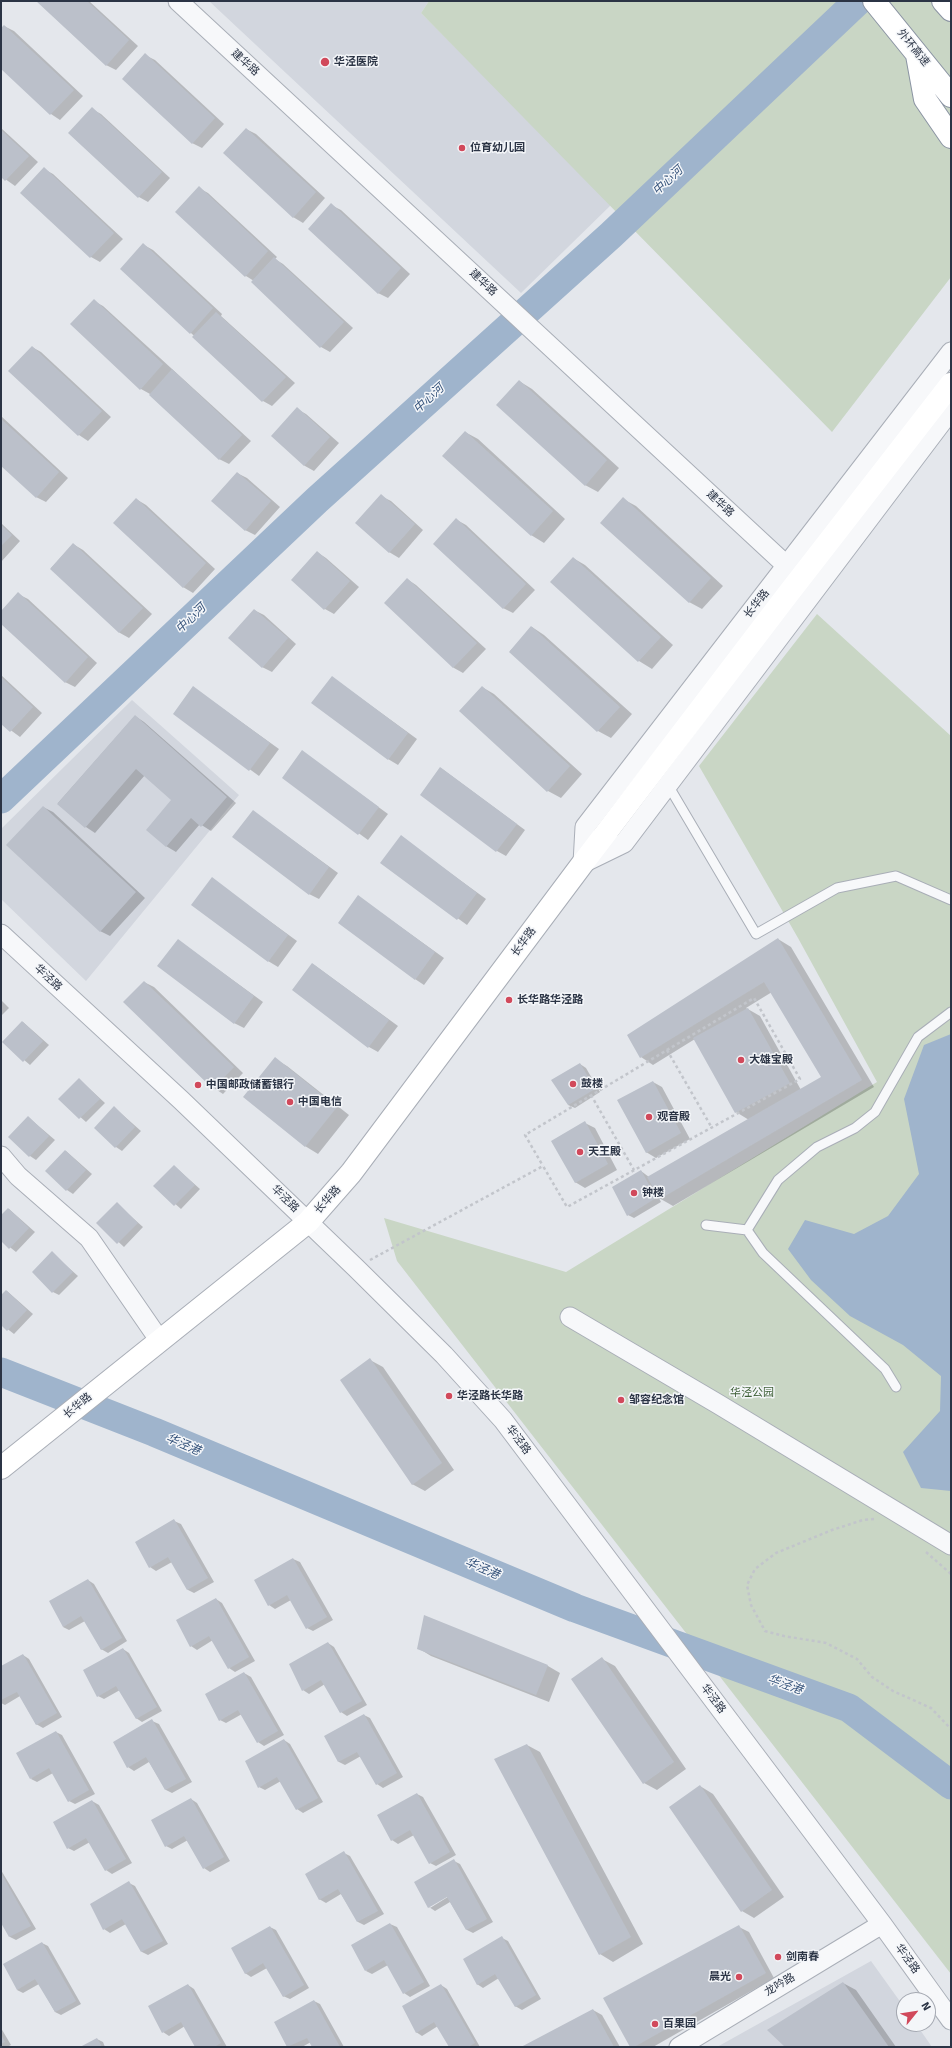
<!DOCTYPE html>
<html>
<head>
<meta charset="utf-8">
<style>
	body { margin:0 }
	#map { position:relative; width:952px; height:2048px; overflow:hidden; background:#e4e7ec; font-family:Signika,sans-serif }
	canvas { display:block }
	.frame { position:absolute; inset:0; border:2px solid #2b3445; pointer-events:none }
	.north { position:absolute; left:896px; top:1992px; width:40px; height:40px; box-sizing:border-box; background:#f4f6f9; border:1px solid #a4a8b1; border-radius:50%; rotate:60deg; font-size:11px; font-weight:700; line-height:16px; text-align:center; color:#2b3445 }
	.north::after { content:''; display:block; margin:auto; width:14px; height:18px; background:#d1495b; clip-path:polygon(50% 0,100% 100%,50% 72%,0 100%) }
</style>
</head>
<body>
<div id="map">
<canvas width="952" height="2048"></canvas>
<div class="frame"></div>
<div class="north">N</div>
</div>
<script>
const context = document.querySelector('canvas').getContext('2d');
context.lineJoin = 'round';
function fillPath(path, color) { context.fillStyle = color; context.fill(path, 'evenodd'); }
const shape = rows => new Path2D(rows.map(r => 'M' + r).join(''));
function stroke(path, color, width, dash) { context.strokeStyle = color; context.lineWidth = width; context.lineCap = dash ? 'butt' : 'round'; context.setLineDash(dash || []); context.stroke(path); }
function drawText(font, color, halo, rows, align = 'center') {
  context.font = font + ' Signika,"Noto Sans SC",sans-serif'; context.lineWidth = 3; context.setLineDash([]); context.textBaseline = 'middle'; context.strokeStyle = halo; context.fillStyle = color; for (const [text, x, y, turn = 0] of rows) {
    context.save(); context.translate(x, y); context.rotate((+turn || 0) * Math.PI / 180); context.textAlign = isNaN(turn) ? turn : align; if (halo) context.strokeText(text, 0, 0); context.fillText(text, 0, 0); context.restore();
  }
}
fillPath(shape([
	[209,1,429,1,421,13,612,204,521,293],
	[132,700,239,795,86,981,1,899,1,829],
	[871,1961,904,2007,904,2024,916,2024,932,2047,717,2047]
]), '#d2d6de');
fillPath(shape([
	[429,1,951,1,951,277,832,432,421,13],
	[817,614,951,736,951,1974,397,1261,384,1218,566,1272,877,1082,798,938,699,766]
]), '#c9d6c5');
fillPath(shape([
	[951,1034,951,1491,921,1488,903,1452,940,1411,941,1376,903,1345,850,1316,811,1280,788,1249,805,1220,854,1234,888,1216,919,1174,904,1099,924,1045]
]), '#9fb4cc');
fillPath(shape([
	[38,1,89,1,138,46,116,70,106,65],
	[4,26,14,31,83,96,60,120,51,114,1,68,1,29],
	[145,55,155,60,224,124,202,148,192,143],
	[92,109,101,114,170,178,148,202,139,197],
	[1,128,38,162,15,186,1,176],
	[246,129,256,134,325,198,303,223,293,217],
	[44,169,53,174,123,239,100,262,91,257,22,193],
	[199,188,208,193,277,257,275,259,283,264,353,328,330,352,321,347,254,281,246,276],
	[331,205,341,210,410,274,388,298,378,293],
	[144,245,153,250,222,314,221,316,295,383,272,406,263,401,191,333],
	[94,301,103,306,251,441,229,464,219,459,150,394,141,389],
	[32,347,41,352,111,417,88,441,79,435,10,371],
	[519,381,532,389,619,468,598,492,585,485],
	[297,409,306,414,339,443,314,471,305,466,272,436],
	[1,416,68,478,46,502,36,497,1,464],
	[465,432,478,439,565,519,544,543,531,535],
	[237,473,247,478,280,507,255,535,245,530],
	[381,496,391,501,423,530,399,558,389,552],
	[136,499,146,505,215,569,193,593,183,587],
	[623,499,636,506,723,586,702,609,689,602],
	[457,520,466,525,535,590,513,613,503,608],
	[1,523,20,541,1,562],
	[73,544,83,550,152,614,129,638,120,633,51,568],
	[317,552,326,558,359,587,334,614,325,609,292,580],
	[573,558,585,565,673,645,652,669,639,661,551,582],
	[407,579,416,585,486,649,463,673,454,668,385,603],
	[18,594,28,599,97,663,75,687,65,682,1,622,1,612],
	[254,610,264,615,296,644,272,672,262,667],
	[532,627,544,635,632,714,611,738,598,731,510,651],
	[1,675,42,713,20,737,1,723],
	[332,677,417,739,398,765,388,759],
	[482,687,494,694,582,774,561,798,548,791],
	[194,688,279,749,259,776,174,714],
	[135,716,144,722,236,803,211,831,200,824,176,852,166,846,173,800,145,775,95,833,86,827,58,803],
	[303,752,388,814,368,840,283,778],
	[441,768,525,830,506,856,497,851],
	[43,807,53,812,145,898,110,936,100,931],
	[253,811,338,873,319,899,309,894],
	[401,837,486,899,467,925,382,863],
	[212,879,297,941,278,967,268,961],
	[359,897,444,958,424,985,415,979],
	[778,939,791,947,874,1087,673,1206,659,1198,661,1202,634,1218,628,1215,641,1171,649,1177,749,1120,736,1112,695,1039,653,1065,641,1057],
	[772,992,822,1077,801,1090,760,1016,746,1008],
	[178,940,263,1002,244,1028,234,1023],
	[313,964,398,1026,378,1052,369,1047],
	[144,982,154,987,243,1073,223,1094,214,1088],
	[1,1000,9,1008,1,1016],
	[23,1022,49,1045,30,1065,3,1042],
	[275,1059,287,1066,349,1115,318,1154,305,1146],
	[580,1064,586,1068,600,1092,575,1108,568,1105],
	[79,1079,105,1103,86,1122,60,1099],
	[653,1082,662,1087,690,1139,656,1158,646,1152],
	[115,1108,141,1131,122,1151,116,1147],
	[28,1117,55,1140,36,1160,30,1156],
	[585,1123,595,1128,617,1170,585,1188,575,1182],
	[66,1151,92,1174,73,1194,67,1190],
	[174,1166,200,1189,181,1209,155,1186],
	[117,1204,143,1227,124,1247,98,1223],
	[9,1209,35,1232,16,1252,1,1240,1,1217],
	[52,1253,78,1276,59,1295,53,1292],
	[7,1291,33,1314,14,1334,1,1324,1,1297],
	[370,1360,383,1367,454,1470,425,1491,412,1484],
	[174,1521,181,1524,214,1582,194,1593,188,1590,172,1562,156,1571,150,1567],
	[293,1559,300,1562,333,1620,313,1631,307,1628,291,1600,275,1609,269,1605],
	[88,1580,94,1584,127,1641,108,1653,101,1649,85,1621,69,1630,63,1627],
	[216,1599,222,1603,255,1661,235,1672,229,1668,213,1640,197,1650,191,1646],
	[328,1643,334,1647,367,1705,347,1716,341,1712,325,1684,309,1694,303,1690],
	[418,1648,548,1666,560,1673,549,1702,431,1656],
	[123,1649,129,1653,162,1711,142,1722,136,1718,120,1690,104,1699,98,1696],
	[23,1655,29,1659,62,1717,43,1728,36,1724,20,1696,5,1705,1,1703,1,1667],
	[602,1659,615,1666,686,1769,657,1790,644,1783],
	[244,1673,251,1677,284,1735,264,1746,258,1742,242,1714,226,1723,220,1720],
	[364,1715,370,1718,403,1777,383,1788,377,1784,361,1756,345,1765,339,1762,326,1736],
	[152,1721,159,1724,192,1782,172,1793,166,1790,149,1762,134,1771,128,1767],
	[56,1732,62,1735,95,1794,75,1804,69,1801,53,1773,37,1782,31,1779],
	[284,1740,290,1744,323,1802,303,1813,297,1809,281,1781,265,1790,259,1787],
	[527,1745,540,1752,643,1944,613,1962,600,1954],
	[700,1786,713,1794,784,1897,754,1918,742,1911],
	[417,1794,423,1797,456,1855,436,1866,430,1863,414,1835,398,1844,392,1840],
	[191,1799,197,1803,230,1861,210,1872,204,1868,188,1840,172,1849,166,1846],
	[92,1801,99,1805,132,1863,112,1874,106,1870,90,1842,74,1851,68,1848],
	[344,1853,350,1856,384,1914,364,1925,358,1922,341,1894,326,1903,319,1899],
	[454,1861,460,1864,493,1922,473,1933,467,1930,450,1902,435,1911,429,1907],
	[450,1894,451,1895,430,1908,430,1905],
	[1,1870,36,1929,16,1940,10,1937,1,1921],
	[129,1883,135,1886,168,1944,148,1955,142,1952,126,1924,110,1933,104,1929,91,1904],
	[390,1924,397,1927,430,1986,410,1997,404,1993,388,1965,372,1974,366,1971],
	[270,1927,276,1930,309,1988,290,1999,283,1996,267,1968,251,1977,245,1973],
	[739,1927,749,1932,774,1978,653,2047,632,2047],
	[502,1938,508,1941,541,1999,522,2010,515,2006,499,1978,483,1988,477,1984],
	[42,1943,48,1946,81,2004,61,2015,55,2012,39,1984,23,1993,17,1990],
	[843,1983,856,1990,896,2047,786,2047],
	[188,1985,194,1989,227,2047,196,2047,185,2026,169,2036,163,2032],
	[441,1985,447,1989,480,2047,450,2047,438,2026,422,2036,416,2032],
	[314,2001,320,2004,344,2047,314,2047,311,2042,302,2047,288,2047,276,2022],
	[593,2010,602,2015,620,2047,523,2047],
	[1,2028,11,2045,7,2047,1,2047],
	[97,2039,103,2042,105,2047,82,2047]
]), '#0003');
stroke(shape([
	[1,799,317,500,611,235,858,1],
	[1,1372,154,1432,575,1608,849,1708,951,1785]
]), '#9fb4cc', 29);
fillPath(shape([
	[36,1,87,1,129,40,106,66],
	[4,25,74,90,50,115,1,69,1,28],
	[145,53,215,118,192,144,122,79],
	[92,107,162,172,138,198,68,133],
	[246,128,316,192,293,218,223,153],
	[1,130,29,156,5,181,1,177],
	[44,167,114,233,90,258,20,193],
	[199,186,268,251,245,277,175,212],
	[331,203,401,268,378,294,308,229],
	[143,243,213,308,190,334,120,269],
	[274,257,344,322,320,348,251,282],
	[94,299,163,364,140,390,70,324],
	[216,312,286,377,262,402,192,337],
	[32,346,102,411,78,436,8,371],
	[172,369,242,435,219,460,149,395],
	[519,380,607,460,585,486,496,405],
	[297,407,330,437,304,466,271,436],
	[1,419,59,472,36,498,1,466],
	[465,431,553,511,531,536,442,456],
	[237,472,271,501,245,531,211,501],
	[381,494,415,524,389,553,355,523],
	[623,497,711,578,689,603,600,523],
	[136,498,206,563,183,588,113,523],
	[456,518,526,584,503,609,433,544],
	[1,525,12,535,1,546],
	[73,543,143,608,119,633,50,569],
	[317,551,350,581,324,610,291,580],
	[573,557,661,637,638,662,550,582],
	[407,578,477,643,453,668,384,603],
	[18,592,88,657,65,683,1,624,1,611],
	[254,609,288,638,262,668,228,638],
	[531,626,620,707,597,732,509,652],
	[332,676,408,733,388,760,311,703],
	[1,677,33,707,10,732,1,724],
	[193,686,270,743,249,771,173,714],
	[482,686,570,766,547,792,459,711],
	[135,715,227,797,201,827,191,818,166,847,146,830,171,800,136,769,85,828,57,804],
	[302,750,379,807,358,835,282,778],
	[440,767,517,824,496,852,420,795],
	[43,806,136,892,100,932,6,845],
	[253,810,329,867,309,895,232,837],
	[401,835,477,893,457,920,380,863],
	[212,877,288,935,268,962,191,905],
	[358,895,435,952,415,980,338,923],
	[778,938,862,1080,660,1199,647,1177,821,1077,764,982,640,1058,627,1035],
	[178,939,254,996,234,1024,157,966],
	[312,963,389,1020,368,1048,292,990],
	[144,981,234,1067,213,1089,123,1002],
	[748,1008,790,1083,735,1113,693,1038],
	[22,1021,43,1041,23,1062,2,1042],
	[275,1057,337,1107,305,1147,243,1097],
	[580,1063,595,1089,568,1105,551,1080],
	[79,1078,100,1099,79,1119,58,1099],
	[653,1081,681,1133,646,1153,617,1100],
	[114,1106,135,1127,115,1148,94,1128],
	[28,1116,49,1136,29,1157,8,1137],
	[585,1121,608,1164,575,1183,551,1141],
	[65,1150,86,1170,66,1191,45,1171],
	[174,1165,195,1185,174,1206,153,1186],
	[641,1170,656,1198,627,1216,612,1187],
	[117,1202,138,1223,117,1244,96,1223],
	[8,1208,29,1228,9,1249,1,1241,1,1215],
	[52,1251,73,1272,52,1293,32,1272],
	[6,1290,27,1310,7,1331,1,1325,1,1295],
	[370,1358,442,1463,412,1485,340,1380],
	[174,1519,208,1578,187,1590,168,1557,149,1568,135,1542],
	[293,1558,327,1617,306,1629,287,1595,268,1606,254,1580],
	[88,1579,122,1638,101,1650,81,1616,63,1627,49,1601],
	[216,1598,249,1657,228,1669,209,1636,190,1647,176,1620],
	[424,1615,548,1665,536,1695,417,1649],
	[328,1642,362,1701,340,1713,321,1680,302,1691,289,1664],
	[123,1648,157,1707,136,1719,116,1686,97,1697,83,1670],
	[23,1654,57,1713,36,1725,17,1692,1,1700,1,1666],
	[602,1657,674,1762,643,1784,571,1679],
	[244,1672,278,1731,257,1743,238,1710,219,1721,205,1694],
	[364,1714,397,1773,376,1785,357,1752,338,1762,324,1736],
	[152,1719,186,1779,165,1790,146,1757,127,1768,113,1742],
	[56,1731,89,1790,68,1802,49,1768,30,1779,16,1753],
	[284,1739,318,1798,296,1810,277,1777,258,1788,245,1761],
	[527,1744,631,1937,599,1955,494,1759],
	[700,1785,772,1890,741,1912,669,1807],
	[417,1793,450,1852,429,1864,410,1830,391,1841,377,1815],
	[191,1798,224,1857,203,1869,184,1836,165,1847,151,1820],
	[92,1800,126,1859,105,1871,86,1838,67,1849,53,1822],
	[344,1851,378,1911,357,1922,338,1889,319,1900,305,1874],
	[454,1859,487,1919,466,1930,447,1897,428,1908,414,1882],
	[1,1873,31,1926,9,1937,1,1923],
	[129,1881,163,1941,141,1952,122,1919,103,1930,90,1904],
	[390,1923,424,1982,403,1994,384,1960,365,1971,351,1945],
	[739,1925,766,1973,634,2047,630,2047,603,1998],
	[270,1926,304,1985,283,1997,263,1963,245,1974,231,1948],
	[502,1936,536,1995,515,2007,495,1974,477,1985,463,1959],
	[42,1942,76,2001,55,2012,35,1979,17,1990,3,1964],
	[843,1982,889,2047,785,2047,767,2030],
	[188,1984,221,2043,214,2047,195,2047,181,2022,162,2033,148,2006],
	[441,1984,475,2043,468,2047,449,2047,434,2022,416,2033,402,2006],
	[314,2000,340,2047,312,2047,307,2038,287,2047,274,2022],
	[593,2009,614,2047,521,2047],
	[1,2035,5,2042,1,2044],
	[97,2038,102,2047,80,2047]
]), '#bbc0ca');
const lane = shape([
	[668,785,756,934,837,888,896,876,951,900],
	[706,1225,747,1230],
	[896,1387,885,1369,763,1253,747,1230,778,1180,817,1147,855,1128,875,1112,918,1037,951,1012]
]);
const street = shape([
	[178,1,787,566],
	[951,352,585,827,583,863,624,843,951,410],
	[1,934,181,1100,356,1268,444,1355,503,1420,882,1924,951,2020],
	[1,1156,18,1176,89,1238,160,1341],
	[570,1317,718,1404,951,1545],
	[679,2047,882,1924]
]);
const secondary = shape([
	[1,1468,308,1222,351,1173,583,863,788,594,951,384]
]);
const highway = shape([
	[874,1,951,96],
	[943,1,951,10],
	[917,55,925,99,951,137]
]);
stroke(lane, '#a9aeb7', 11);
stroke(street, '#a9aeb7', 21);
stroke(secondary, '#a9aeb7', 24);
stroke(highway, '#8b94a3', 24);
stroke(shape([
	[667,1050,712,1128],
	[591,1095,634,1170],
	[370,1260,543,1166,567,1207,800,1079,754,998,525,1135,543,1166],
	[874,1519,863,1520,832,1530,776,1553,755,1569,747,1585,751,1605,765,1631,784,1636,826,1643,857,1659,872,1677,893,1691,931,1708,951,1729],
	[926,1552,951,1574]
]), '#c2c5cb', 2.5, [3, 3]);
stroke(lane, '#f7f8fa', 9);
stroke(street, '#f7f8fa', 19);
stroke(secondary, '#fff', 22);
stroke(highway, '#fff', 22);
for (const [x, y, r, color] of [
	[325,62,5,"#d1495b"],
	[462,148,4,"#d1495b"],
	[509,1000,4,"#d1495b"],
	[741,1060,4,"#d1495b"],
	[573,1084,4,"#d1495b"],
	[198,1085,4,"#d1495b"],
	[290,1102,4,"#d1495b"],
	[649,1117,4,"#d1495b"],
	[580,1152,4,"#d1495b"],
	[634,1193,4,"#d1495b"],
	[449,1396,4,"#d1495b"],
	[621,1400,4,"#d1495b"],
	[778,1957,4,"#d1495b"],
	[739,1977,4,"#d1495b"],
	[655,2024,4,"#d1495b"]
]) { const dot = new Path2D(); dot.arc(x, y, r, 0, 2 * Math.PI); context.fillStyle = color; context.fill(dot); stroke(dot, '#f4f6f9', 1.5); }
drawText('11px', '#2b3445', '#f4f6f9', [
	["外环高速",913,48,51],
	["建华路",245,63,42],
	["建华路",483,283,43],
	["建华路",720,504,43],
	["长华路",757,604,-52],
	["长华路",524,942,-53],
	["华泾路",48,978,43],
	["华泾路",285,1199,44],
	["长华路",328,1200,-48],
	["长华路",78,1406,-39],
	["华泾路",518,1440,53],
	["华泾路",713,1699,53],
	["华泾路",907,1959,54],
	["龙吟路",780,1985,-31]
]);
drawText('bold 11px', '#2b3445', '#f4f6f9', [
	["华泾医院",334,62],
	["位育幼儿园",470,148],
	["长华路华泾路",517,1000],
	["大雄宝殿",749,1060],
	["鼓楼",581,1084],
	["中国邮政储蓄银行",206,1085],
	["中国电信",298,1102],
	["观音殿",657,1117],
	["天王殿",588,1152],
	["钟楼",642,1193],
	["华泾路长华路",457,1396],
	["邹容纪念馆",629,1400],
	["剑南春",786,1957],
	["晨光",731,1977,"right"],
	["百果园",663,2024]
], 'left');
drawText('11px', '#3f6138', '#f4f6f9', [
	["华泾公园",752,1393]
]);
drawText('italic 12px', '#34527a', '#f4f6f9', [
	["中心河",668,181,-43],
	["中心河",429,399,-42],
	["中心河",191,619,-44],
	["华泾港",183,1445,23],
	["华泾港",482,1569,23],
	["华泾港",785,1685,20]
]);
</script>
</body>
</html>
